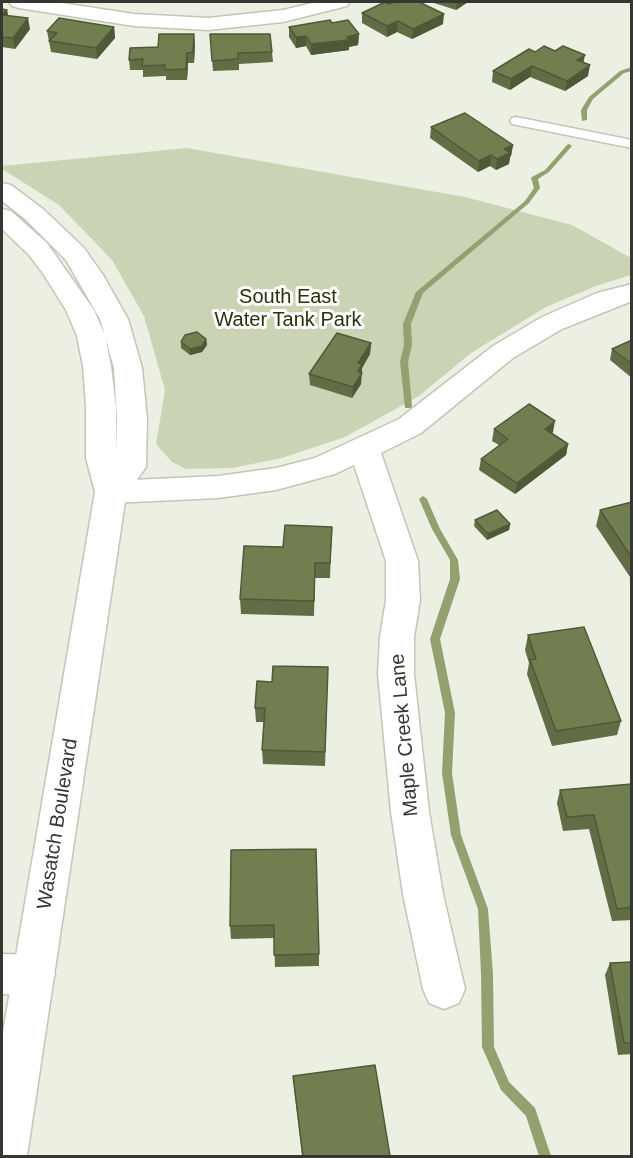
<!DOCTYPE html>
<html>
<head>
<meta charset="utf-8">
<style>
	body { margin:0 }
	#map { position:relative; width:633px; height:1158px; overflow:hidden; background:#ecf0e2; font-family:Arial,sans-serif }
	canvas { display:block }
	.frame { position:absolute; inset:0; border:3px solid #363732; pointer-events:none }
</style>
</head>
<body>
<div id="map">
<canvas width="633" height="1158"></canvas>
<div class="frame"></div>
</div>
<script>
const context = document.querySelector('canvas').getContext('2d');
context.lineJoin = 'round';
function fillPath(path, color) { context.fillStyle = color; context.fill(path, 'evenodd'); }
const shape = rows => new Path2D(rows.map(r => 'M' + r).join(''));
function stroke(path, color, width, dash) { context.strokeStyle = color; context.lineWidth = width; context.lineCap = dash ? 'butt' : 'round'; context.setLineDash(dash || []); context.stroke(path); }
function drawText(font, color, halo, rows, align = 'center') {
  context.font = font + ' Arial,sans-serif'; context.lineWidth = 6; context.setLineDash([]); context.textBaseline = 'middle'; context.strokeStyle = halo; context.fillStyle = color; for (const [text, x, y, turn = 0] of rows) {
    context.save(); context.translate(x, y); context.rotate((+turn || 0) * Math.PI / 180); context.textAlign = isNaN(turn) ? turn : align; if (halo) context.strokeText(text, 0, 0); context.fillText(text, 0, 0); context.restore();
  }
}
fillPath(shape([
	[187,148,465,197,572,225,631,258,631,275,596,286,546,307,471,353,419,396,345,437,282,458,232,468,186,469,172,462,156,444,165,390,144,316,112,260,59,205,2,169,2,166]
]), '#cad4b5');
fillPath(shape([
	[632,67,632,71,624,73,593,99,587,110,587,120,582,121,581,110,589,97,620,71,632,67],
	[569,144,572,146,549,172,538,179,540,188,529,203,423,293,411,324,412,345,408,362,412,406,411,408,405,408,400,362,404,345,403,324,416,292,525,201,534,188,531,178,532,177,545,170,567,145,569,144],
	[423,496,427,499,440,529,458,560,460,579,440,639,455,713,452,773,461,835,488,909,493,974,494,1047,509,1082,535,1108,551,1156,539,1156,526,1116,501,1090,482,1047,481,974,478,909,451,835,442,773,445,713,430,639,450,579,450,560,432,529,419,499,423,496]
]), '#93a171');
const lane = shape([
	[516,117,632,140,632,148,512,124,510,121,512,118,516,117]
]);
const street = shape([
	[9,2,55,2,134,14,208,18,283,10,317,2,350,2,347,6,283,22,208,30,134,26,19,8,12,6,9,2],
	[632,284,632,301,562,329,513,358,421,433,381,453,418,561,420,600,414,637,414,674,429,812,443,894,465,989,459,1003,444,1009,429,1003,423,989,403,894,391,812,378,674,380,637,386,600,386,561,354,465,335,474,276,490,218,498,111,503,100,500,95,492,100,484,111,481,218,476,276,468,315,458,399,419,493,346,542,317,597,293,632,284],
	[2,954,34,955,49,961,55,975,49,989,34,995,2,994,2,954]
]);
const secondary = shape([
	[2,183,11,185,43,209,84,248,103,275,128,319,142,368,147,419,146,467,126,495,27,1156,2,1156,2,1038,95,492,86,458,86,408,83,366,77,336,66,310,42,272,29,255,2,229,2,209,11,211,47,243,94,310,105,336,111,366,116,408,116,453,117,419,114,368,100,319,66,260,25,219,2,201,2,183]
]);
stroke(lane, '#c1c6b8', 3);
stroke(street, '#c1c6b8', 3);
stroke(secondary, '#c1c6b8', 3);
fillPath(lane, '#fff');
fillPath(street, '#fff');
fillPath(secondary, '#fff');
fillPath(shape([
	[431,2,468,2,456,10],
	[389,4,443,24,412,39,397,32,387,37,362,23,362,13],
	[2,9,7,10,8,16,30,29,15,49,2,47],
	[332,23,359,34,358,45,349,47,349,50,311,55,306,46,296,48,289,37,289,27],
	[114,27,115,38,97,59,51,52,47,31],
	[210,34,272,52,273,62,239,64,239,70,213,71],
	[195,44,194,63,188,63,187,80,166,80,166,76,143,77,143,70,130,70,129,60,158,47],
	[535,52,583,62,588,76,565,91,530,77,510,90,492,82,493,71],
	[431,127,513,145,511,156,510,157,509,164,496,170,490,166,478,172,430,138],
	[206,339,207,345,202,352,190,355,181,348,181,342],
	[632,340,632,378,610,360,612,349],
	[371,343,370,354,362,368,361,384,352,398,310,385,309,374],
	[494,429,553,432,552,433,568,444,566,455,515,494,479,470,481,459,499,445,492,441],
	[632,502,632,580,596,526,600,510],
	[475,520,510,524,509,530,487,540,474,526],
	[332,527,330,578,315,578,314,616,241,614,240,599,283,547],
	[528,635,621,721,617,735,552,746,527,674,529,663,525,650],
	[328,667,325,766,263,764,262,750,264,722,256,722,255,708,272,682],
	[632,784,632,920,612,921,589,829,563,831,557,803,560,790],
	[231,850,319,954,319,966,275,967,274,938,231,939,230,926],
	[632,962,632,1054,618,1055,605,975,610,963],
	[293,1076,390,1156,302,1156,294,1087]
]), '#616d45');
fillPath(shape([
	[457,2,468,2,456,10],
	[7,10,9,20,2,15],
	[444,14,443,24,412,39,413,29],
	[28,18,30,29,15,49,13,38],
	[398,21,397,32,387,37,387,26],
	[114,27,115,38,97,59,96,48],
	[194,34,195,44,194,63,193,52],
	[359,34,358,45,349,47,349,50,311,55,311,44],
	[306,36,306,46,296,48,296,37],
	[187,53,188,63,187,80,186,69],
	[585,55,583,65,577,60],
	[590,65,588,76,565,91,567,81],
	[532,66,530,77,510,90,511,79],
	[513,145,511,156,510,157,509,164,496,170,497,159,504,149],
	[491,155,490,166,478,172,479,161],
	[206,339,207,345,202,352,190,355,190,349],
	[371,343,370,354,362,368,361,384,352,398,353,387,358,363],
	[555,421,553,432,543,440,545,429],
	[568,444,566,455,515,494,517,483],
	[510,524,509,530,487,540,488,534]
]), '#4f5938');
const building = shape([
	[385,2,389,4,394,2,419,2,444,14,413,29,398,21,387,26,362,13,385,2],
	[2,9,7,10,2,15,28,18,13,38,2,37,2,9],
	[59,18,114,27,96,48,49,41,57,33,47,31,59,18],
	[330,20,332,23,348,20,359,34,347,37,349,40,311,44,306,36,296,37,289,27,330,20],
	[159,34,194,34,193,52,187,53,186,69,165,70,165,65,142,66,143,59,129,60,130,48,158,47,159,34],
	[210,34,270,34,272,52,238,53,238,59,212,61,210,34],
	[544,46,555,51,563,46,585,55,577,60,590,65,567,81,532,66,511,79,493,71,529,49,535,52,544,46],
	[465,113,513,145,504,149,510,153,497,159,491,155,479,161,431,127,465,113],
	[197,332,206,339,202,346,190,349,181,342,185,335,197,332],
	[337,333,371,343,358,363,362,364,358,371,362,373,353,387,309,374,337,333],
	[632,340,632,364,612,349,632,340],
	[529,404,555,421,545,429,568,444,517,483,481,459,508,439,494,429,529,404],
	[632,502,632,558,600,510,632,502],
	[497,510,510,524,488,534,475,520,497,510],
	[285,525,332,527,330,563,315,563,314,601,240,599,244,546,283,547,285,525],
	[584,627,621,721,556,731,530,660,536,659,528,635,584,627],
	[273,666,328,667,325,752,262,750,265,708,255,708,257,681,272,682,273,666],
	[632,784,632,907,617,909,594,815,567,817,560,790,632,784],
	[316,849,319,954,274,955,274,925,230,926,231,850,316,849],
	[632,962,632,1043,624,1043,610,963,632,962],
	[375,1065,390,1156,303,1156,293,1076,375,1065]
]);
fillPath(building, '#717f50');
stroke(building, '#4f5938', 1.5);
drawText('20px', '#29320c', '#fff', [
	["South East",288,297],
	["Water Tank Park",288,320]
]);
drawText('20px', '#363732', '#fff', [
	["Maple Creek Lane",405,735,-95],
	["Wasatch Boulevard",58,824,-81]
]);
</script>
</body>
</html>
